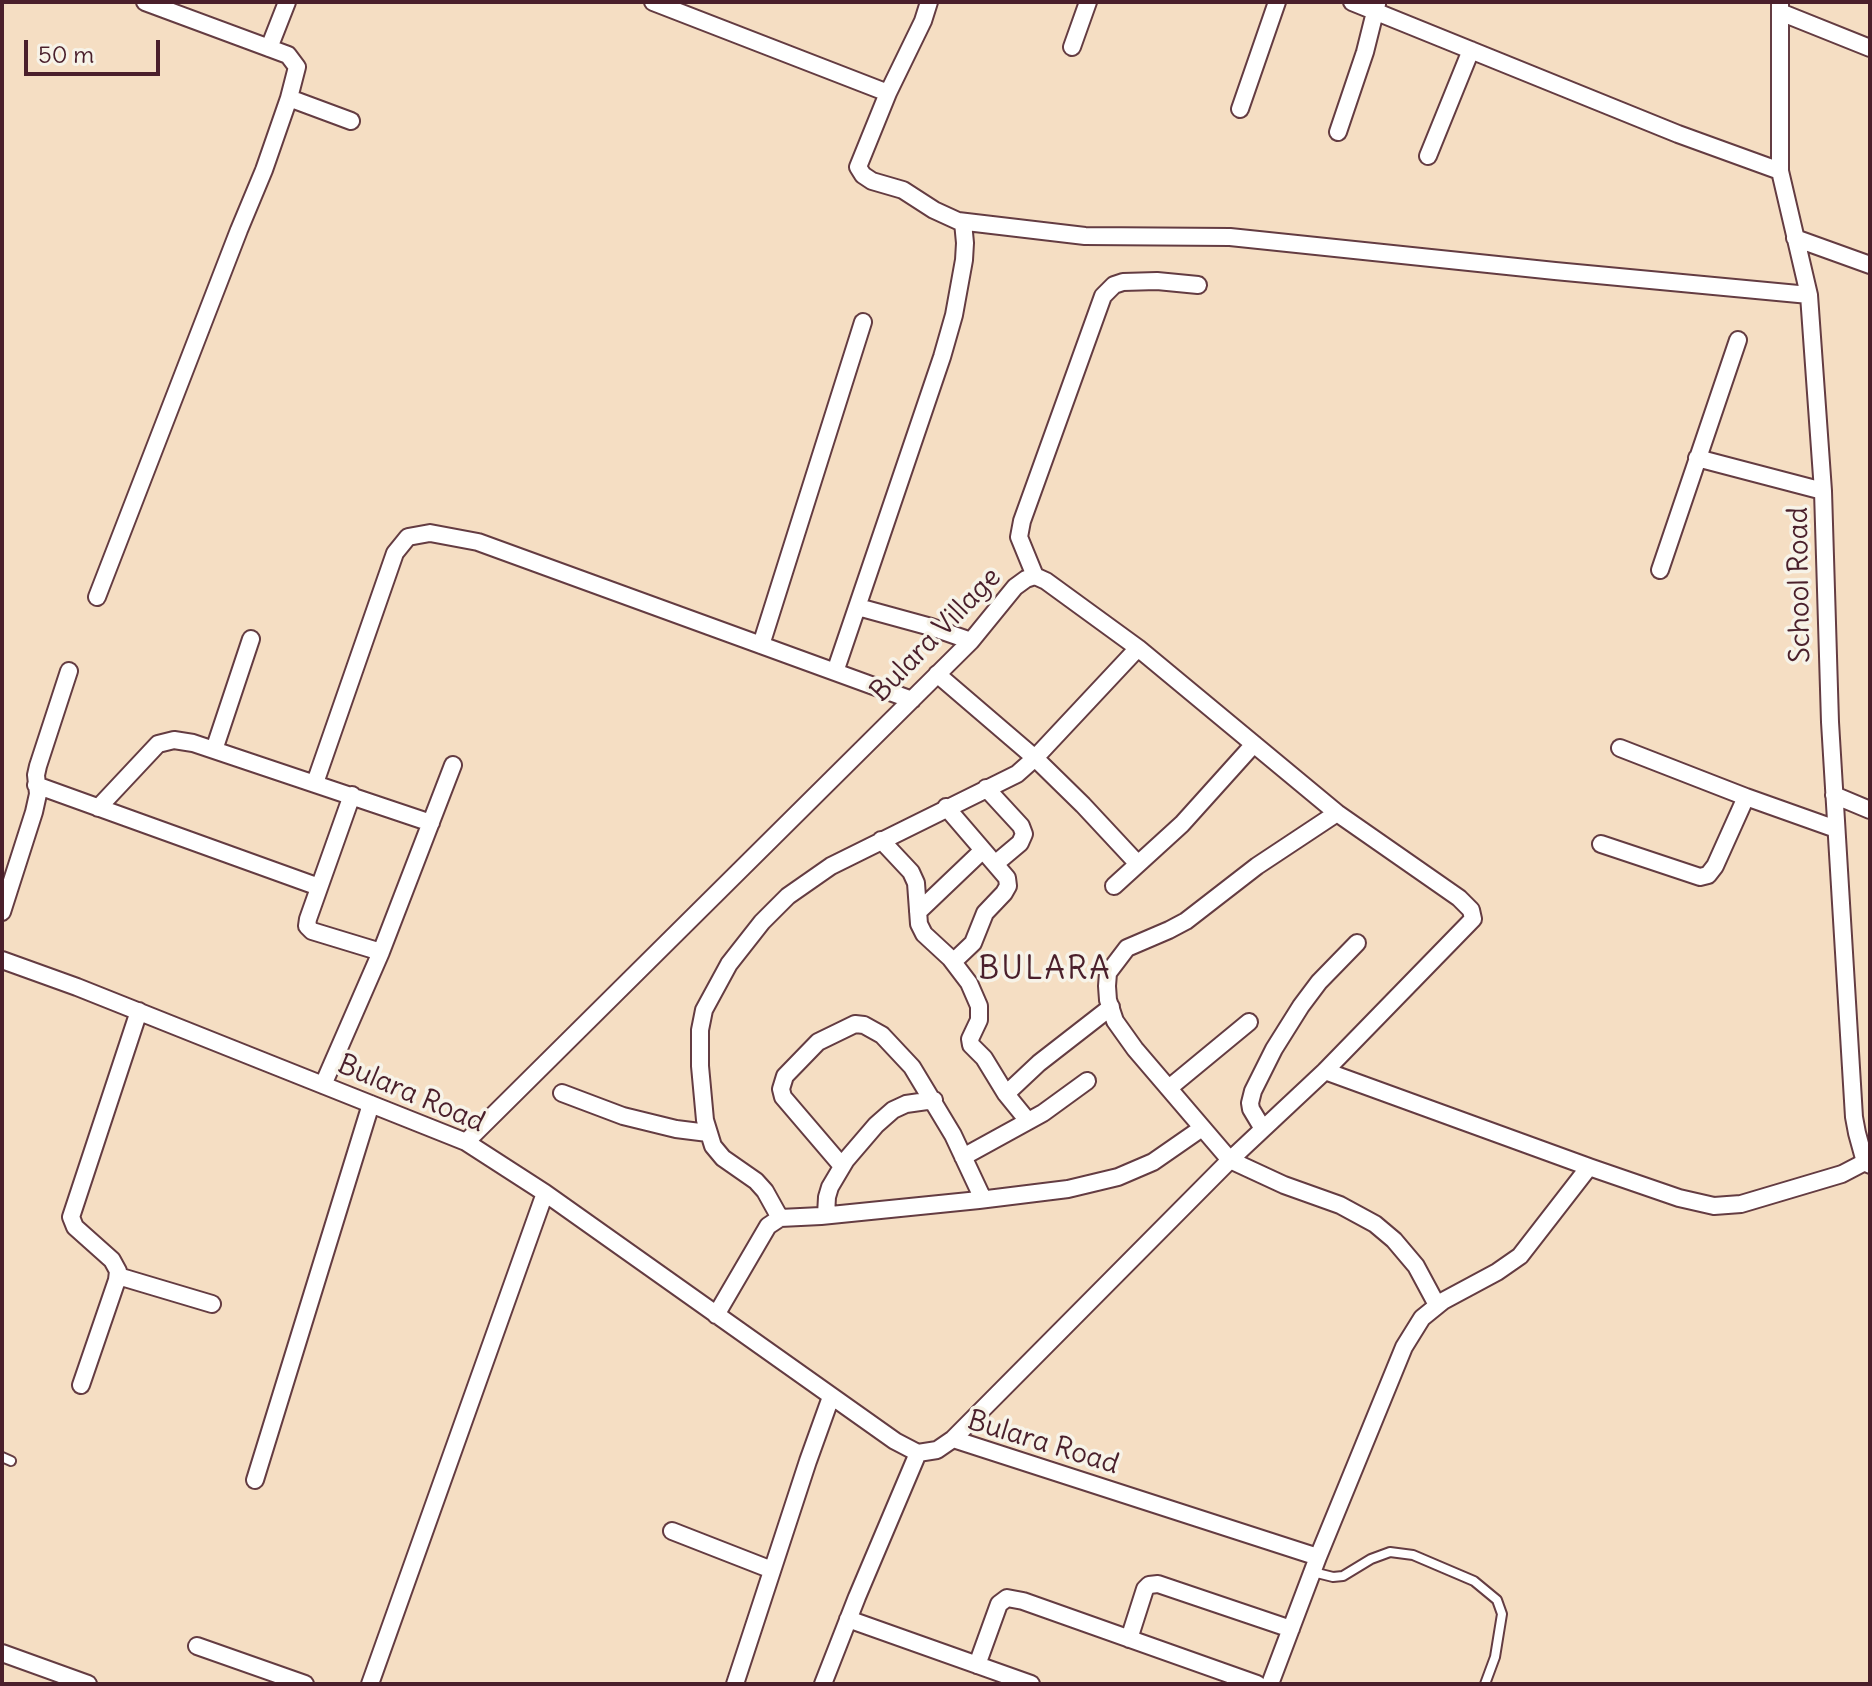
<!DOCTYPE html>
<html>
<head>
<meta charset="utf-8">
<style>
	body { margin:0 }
	#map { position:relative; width:1872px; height:1686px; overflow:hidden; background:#f5dec3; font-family:Delius,sans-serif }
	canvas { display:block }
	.frame { position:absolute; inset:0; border:4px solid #4a1f2b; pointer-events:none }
	.scale { position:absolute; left:24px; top:40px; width:136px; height:36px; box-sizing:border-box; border:4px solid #4a1f2b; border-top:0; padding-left:10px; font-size:24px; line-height:28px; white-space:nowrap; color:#4a1f2b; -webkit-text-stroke:6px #f7f3e8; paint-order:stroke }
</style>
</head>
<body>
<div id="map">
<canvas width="1872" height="1686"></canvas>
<div class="frame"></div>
<div class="scale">50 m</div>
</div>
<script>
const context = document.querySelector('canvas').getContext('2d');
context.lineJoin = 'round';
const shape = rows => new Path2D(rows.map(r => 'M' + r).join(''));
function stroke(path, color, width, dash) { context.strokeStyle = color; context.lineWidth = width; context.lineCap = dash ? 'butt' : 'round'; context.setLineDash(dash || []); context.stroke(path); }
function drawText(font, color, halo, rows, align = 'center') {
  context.font = font + ' Delius,sans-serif'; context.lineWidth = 7; context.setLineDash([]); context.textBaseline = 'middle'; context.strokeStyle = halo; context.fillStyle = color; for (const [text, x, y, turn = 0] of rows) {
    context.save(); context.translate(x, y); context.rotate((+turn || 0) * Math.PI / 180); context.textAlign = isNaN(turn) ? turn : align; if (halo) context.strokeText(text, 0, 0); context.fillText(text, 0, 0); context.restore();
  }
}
const lane = shape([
	[2,1457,11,1461],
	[1313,1572,1333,1577,1343,1576,1371,1559,1390,1552,1413,1555,1474,1581,1497,1600,1502,1614,1495,1657,1485,1684]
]);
const street = shape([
	[145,2,288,55,297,67,289,98,351,121],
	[653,2,888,93],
	[929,2,923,21,888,93,858,167,863,175,872,181,903,190,934,210,958,221,1085,236,1230,237,1555,271,1809,295],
	[1352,2,1678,134,1780,171],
	[1780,2,1780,171,1809,295,1823,491,1830,722,1854,1117,1857,1133,1865,1162,1870,1165],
	[1780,12,1870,48],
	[1072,47,1088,2],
	[269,48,287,2],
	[1240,109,1277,2],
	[1338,132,1365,52,1377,4],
	[1428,156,1471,50],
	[1795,238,1870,265],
	[1697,458,1823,491],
	[1660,570,1738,340],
	[1035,576,1019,537,1022,521,1103,296,1114,285,1123,282,1157,281,1198,285],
	[97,597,239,230,264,170,289,98],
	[858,607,931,627,971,641],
	[761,645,863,322],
	[835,672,942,357,954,315,964,260,965,243,963,222],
	[937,674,1035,758,1083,805,1138,864],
	[1620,748,1746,797,1836,829],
	[214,750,251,639],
	[315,783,395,553,408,537,430,533,478,542,912,700],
	[36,785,319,887],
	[986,788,1021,826,1024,834,1020,843,995,864],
	[352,795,308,919,307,926,312,931,381,952],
	[1834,795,1870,810],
	[946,807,1007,878,1008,886,1004,893,985,913,973,943,953,962],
	[98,808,158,744,174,740,193,743,431,823],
	[1337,813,1257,866,1186,921,1169,930,1127,948,1108,973,1107,986,1108,1000,1115,1021,1135,1049,1230,1160,1284,1185,1340,1205,1375,1224,1394,1240,1416,1266,1437,1305],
	[881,840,911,872,916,883,919,924,924,934,950,958,969,983,979,1006,979,1020,970,1039,971,1045,984,1058,1006,1094,1028,1121],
	[1601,844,1700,877,1708,875,1715,866,1746,797],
	[1114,886,1182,824,1254,744],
	[2,912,34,812,38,794,36,775,38,766,69,671],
	[918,912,983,850],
	[2,960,77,987,466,1142,545,1193,895,1441,918,1453,937,1450,953,1439,1318,1557,1404,1347,1422,1318,1443,1301,1497,1272,1520,1256,1589,1167,1679,1198,1714,1206,1741,1204,1842,1174,1865,1162],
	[1325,1071,1589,1167],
	[323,1085,381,952,453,765],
	[1169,1088,1249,1022],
	[562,1093,623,1116,676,1129,708,1133],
	[1006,1094,1039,1063,1111,1007],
	[1263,1129,1251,1109,1250,1103,1253,1091,1274,1049,1301,1006,1319,982,1357,943],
	[466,1142,971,641,1015,587,1026,579,1035,576,1046,581,1138,648,1337,813,1459,898,1471,910,1473,919,1325,1071,1230,1160,953,1439],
	[963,1157,1043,1113,1087,1081],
	[842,1166,783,1097,781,1089,785,1076,818,1042,855,1024,864,1025,882,1035,912,1067,953,1135,983,1199],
	[826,1215,827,1197,830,1187,846,1160,876,1125,893,1110,906,1104,934,1100],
	[780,1218,765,1191,756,1181,723,1158,713,1146,705,1120,700,1066,700,1030,704,1010,729,964,762,922,788,896,831,866,1017,774,1035,758,1138,648],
	[118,1276,212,1304],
	[716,1315,768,1226,780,1218,821,1216,979,1200,1068,1189,1118,1177,1153,1162,1202,1128],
	[81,1385,117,1280,118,1271,112,1260,75,1227,71,1217,139,1011],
	[255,1480,371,1104],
	[672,1531,772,1570],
	[848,1619,1031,1684],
	[1129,1639,1145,1589,1149,1585,1158,1584,1291,1629],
	[197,1646,305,1684],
	[2,1653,88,1684],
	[977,1665,999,1604,1007,1598,1023,1601,1257,1684],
	[370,1684,545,1193],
	[735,1684,808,1461,831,1397],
	[823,1684,857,1597,918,1453],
	[1270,1684,1318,1557]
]);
stroke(lane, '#643c42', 12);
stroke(street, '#643c42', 20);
stroke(lane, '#fff', 8);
stroke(street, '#fff', 16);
drawText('28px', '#4a1f2b', '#f7f3e8', [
	["School Road",1800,585,-91],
	["Bulara Village",936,635,-46],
	["Bulara Road",411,1094,23],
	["Bulara Road",1043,1443,17]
]);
context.letterSpacing = '2px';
drawText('32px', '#4a1f2b', '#f7f3e8', [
	["BULARA",1045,970]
]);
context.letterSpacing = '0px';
</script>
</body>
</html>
